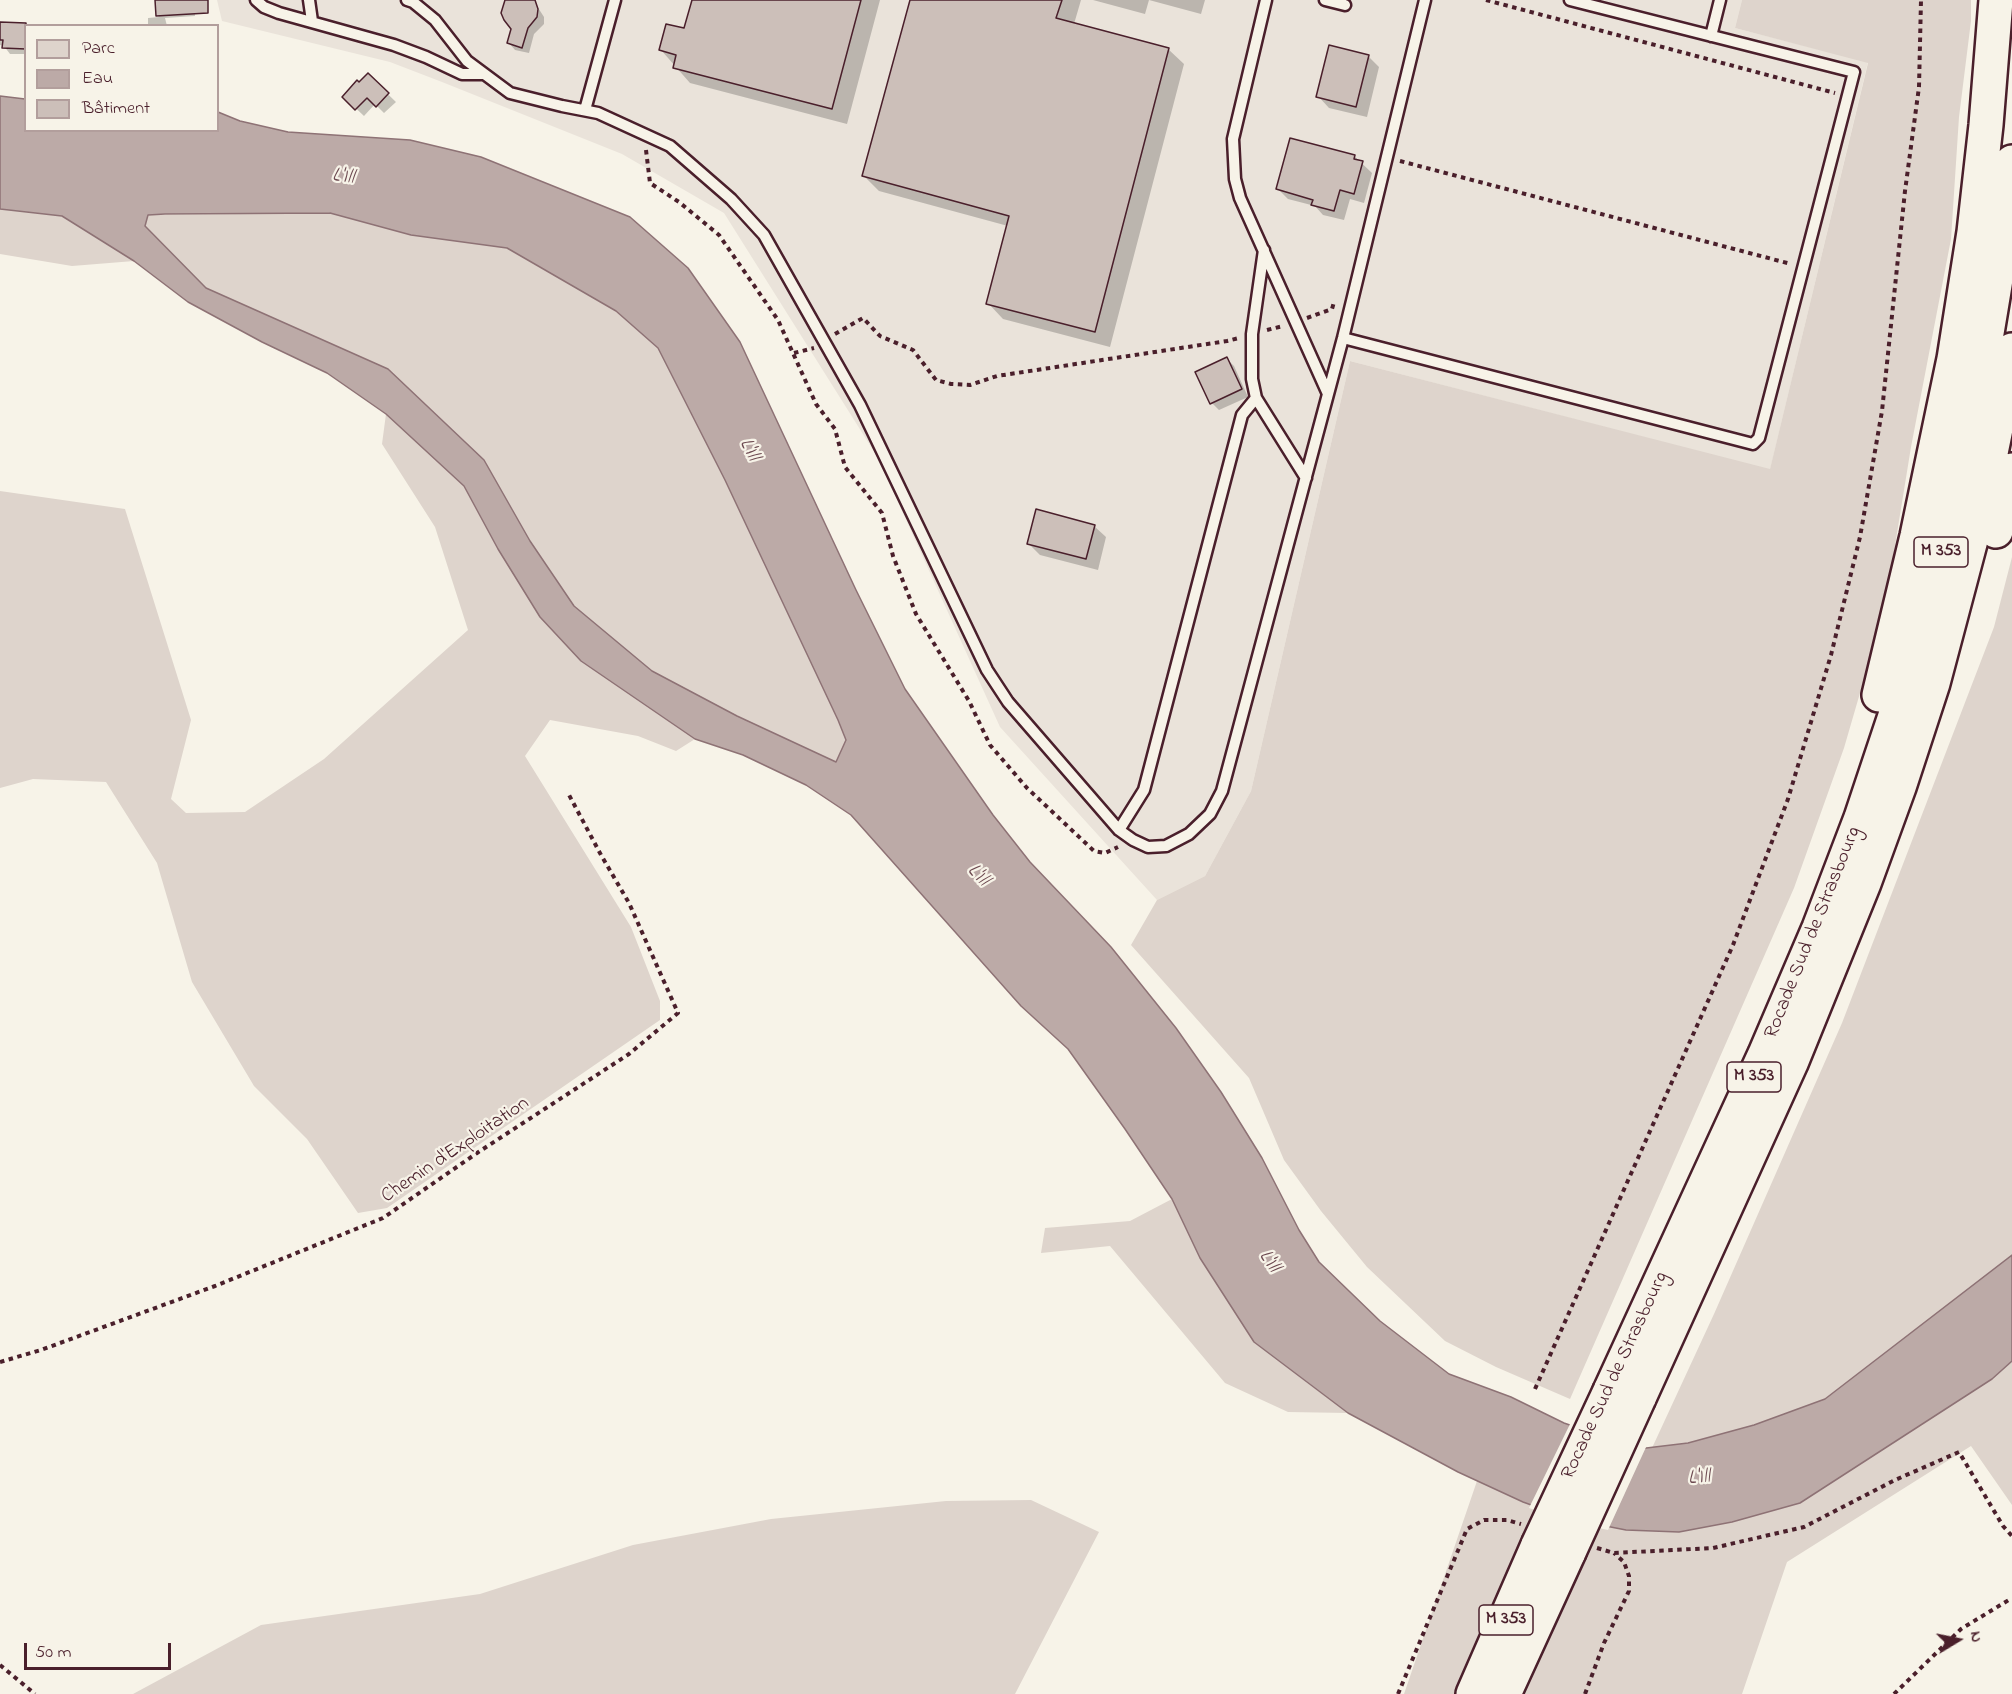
<!DOCTYPE html>
<html>
<head>
<meta charset="utf-8">
<style>
	body { margin:0 }
	#map { position:relative; width:2012px; height:1694px; overflow:hidden; background:#f7f3e8; font-family:"Indie Flower",sans-serif }
	canvas { display:block }
	.legend { position:absolute; left:24px; top:24px; width:195px; height:108px; box-sizing:border-box; background:#f7f3e8; border:2px solid #b29e9c; margin:0; padding:8px 10px; list-style:none; font-size:18px; color:#4a1f2b }
	.legend li { display:flex; align-items:center; gap:12px; height:30px }
	.legend b { width:30px; border:2px solid #b29e9c }
	.north { position:absolute; left:1928px; top:1610px; width:60px; height:60px; -webkit-text-stroke:4px #f7f3e8; paint-order:stroke; rotate:80deg; font-size:16px; font-weight:700; line-height:24px; text-align:center; color:#4a1f2b }
	.north::after { content:''; display:block; margin:auto; width:21px; height:27px; background:#4a1f2b; clip-path:polygon(50% 0,100% 100%,50% 72%,0 100%) }
	.scale { position:absolute; left:24px; top:1643px; width:147px; height:27px; box-sizing:border-box; border:3px solid #4a1f2b; border-top:0; padding-left:8px; font-size:18px; line-height:21px; white-space:nowrap; color:#4a1f2b; -webkit-text-stroke:4px #f7f3e8; paint-order:stroke }
</style>
</head>
<body>
<div id="map">
<canvas width="2012" height="1694"></canvas>
<ul class="legend">
<li><b style="height:16px;background:#ded4cc"></b>Parc</li>
<li><b style="height:16px;background:#bcaaa7"></b>Eau</li>
<li><b style="height:16px;background:#ccbfb9"></b>Bâtiment</li>
</ul>
<div class="north">N</div>
<div class="scale">50 m</div>
</div>
<script>
const context = document.querySelector('canvas').getContext('2d');
context.lineJoin = 'round';
function fillPath(path, color) { context.fillStyle = color; context.fill(path, 'evenodd'); }
const shape = rows => new Path2D(rows.map(r => 'M' + r).join(''));
function stroke(path, color, width, dash) { context.strokeStyle = color; context.lineWidth = width; context.lineCap = dash ? 'butt' : 'round'; context.setLineDash(dash || []); context.stroke(path); }
function drawText(font, color, halo, rows, align = 'center') {
  context.font = font + ' "Indie Flower",sans-serif'; context.lineWidth = 4.5; context.setLineDash([]); context.textBaseline = 'middle'; context.strokeStyle = halo; context.fillStyle = color; for (const [text, x, y, turn = 0] of rows) {
    context.save(); context.translate(x, y); context.rotate((+turn || 0) * Math.PI / 180); context.textAlign = isNaN(turn) ? turn : align; if (halo) context.strokeText(text, 0, 0); context.fillText(text, 0, 0); context.restore();
  }
}
fillPath(shape([
	[217,0,1742,0,1735,28,1868,62,1770,470,1350,361,1251,791,1205,876,1157,900,1000,727,878,458,724,213,622,154,442,82,390,62,222,21]
]), '#eae3da');
fillPath(shape([
	[1742,0,1971,0,1971,21,1959,117,1951,239,1911,447,1885,607,1844,748,1794,888,1570,1399,1496,1367,1445,1341,1367,1267,1321,1211,1284,1160,1249,1078,1131,945,1157,900,1205,876,1251,791,1350,361,1770,469,1868,63,1735,28],
	[0,209,62,216,134,261,72,266,0,254],
	[330,213,411,235,508,248,616,311,658,348,725,480,838,720,847,740,836,762,737,716,652,671,574,606,530,541,484,460,388,369,206,288,144,225,148,215],
	[386,414,464,486,498,549,540,617,581,661,695,739,676,751,638,736,550,720,525,756,631,927,660,1001,660,1020,387,1208,358,1213,307,1139,254,1086,192,982,157,863,106,782,33,779,0,788,0,491,125,509,191,720,171,799,186,813,245,812,324,759,468,630,435,527,382,444],
	[2012,557,2012,1255,1826,1399,1754,1425,1688,1443,1652,1448,1714,1314,1842,1023,1994,627],
	[1172,1199,1200,1258,1301,1378,1348,1413,1288,1412,1225,1383,1110,1246,1041,1253,1045,1228,1130,1221],
	[2012,1361,2012,1505,1971,1446,1787,1562,1742,1694,1404,1694,1477,1481,1523,1502,1570,1519,1800,1503,1992,1379],
	[1031,1500,1099,1532,1015,1694,133,1694,261,1625,480,1594,633,1545,771,1519,946,1501]
]), '#ded4cc');
const water = shape([
	[0,96,25,99,26,130,218,130,218,112,240,121,288,132,410,140,481,157,630,217,688,268,740,342,856,590,905,689,993,815,1030,862,1111,947,1176,1028,1221,1092,1262,1158,1299,1230,1319,1262,1380,1321,1449,1374,1511,1397,1564,1423,1638,1449,1688,1443,1754,1425,1825,1399,2012,1255,2012,1361,1992,1379,1800,1503,1732,1522,1679,1532,1626,1530,1570,1519,1523,1502,1458,1472,1348,1413,1254,1342,1200,1258,1172,1199,1125,1129,1068,1049,1021,1006,851,815,806,785,743,755,695,739,581,661,540,617,498,549,464,486,386,414,327,373,262,342,188,302,134,261,62,216,0,209,0,96],
	[330,213,411,235,507,248,616,311,658,348,725,480,838,720,846,740,836,762,737,716,652,671,574,606,530,541,484,460,388,369,206,288,145,226,148,215,165,214,330,213]
]);
fillPath(water, '#bcaaa7');
stroke(water, '#8e7275', 1.5);
fillPath(shape([
	[1571,1422,1639,1446,1647,1445,1608,1530,1570,1522,1529,1508]
]), '#f7f3e8');
fillPath(shape([
	[159,0,194,0,195,16,165,18,167,26,148,26,148,18,159,17,157,15],
	[508,0,533,0,544,17,544,24,534,34,529,53,515,50,509,43,513,29],
	[693,0,880,0,847,124,690,83,661,50,685,30],
	[911,0,1081,0,1074,24,1168,49,1184,64,1110,347,1003,319,988,303,1008,226,879,191,864,176],
	[1093,0,1205,0,1201,14,1149,0,1145,14],
	[0,23,44,26,26,26,26,54,10,54,4,46,0,45],
	[1368,56,1379,67,1367,117,1329,108,1318,96],
	[368,75,396,102,384,113,375,104,364,116,344,97],
	[1354,156,1372,173,1364,203,1350,199,1344,220,1323,215,1315,206,1288,199,1278,189],
	[1227,359,1234,366,1248,397,1219,410,1212,403],
	[1094,526,1106,537,1098,570,1040,555,1029,544]
]), '#0003');
const building = shape([
	[155,0,208,0,208,13,156,16,155,0],
	[505,0,535,0,538,9,537,17,528,28,522,48,507,43,511,29,504,20,501,13,505,0],
	[692,0,861,0,832,109,673,68,676,55,659,50,666,24,684,28,692,0],
	[910,0,1062,0,1056,18,1169,48,1095,332,986,304,1009,216,862,176,910,0],
	[0,22,26,23,26,49,2,48,3,40,0,40,0,22],
	[1329,45,1369,55,1356,107,1316,97,1329,45],
	[368,73,389,93,376,107,367,98,355,110,342,97,357,80,359,82,368,73],
	[1290,138,1355,155,1354,159,1363,161,1354,194,1340,190,1334,211,1311,205,1313,200,1276,189,1290,138],
	[1227,357,1242,389,1210,404,1195,372,1227,357],
	[1036,509,1095,525,1086,559,1027,544,1036,509]
]);
fillPath(building, '#ccbfb9');
stroke(building, '#4a1f2b', 1.5);
const service = shape([
	[256,0,264,7,279,13,394,45,426,57,462,74,482,74],
	[309,0,312,21],
	[407,0,413,2,435,20,467,61,510,93,562,106,598,113,670,146,731,199,764,235,860,405,987,670,1008,702,1119,830,1133,840,1148,847,1166,846,1189,834,1210,814,1222,791,1343,338,1425,0],
	[1266,0,1233,139,1235,179,1240,198,1328,394],
	[1325,0,1345,5],
	[1711,36,1720,0],
	[585,110,615,0],
	[1264,250,1252,334,1252,379,1256,398,1306,478],
	[1343,338,1753,444,1759,438,1854,72,1570,0],
	[1119,830,1144,790,1242,415,1256,398]
]);
const trunk = shape([
	[1996,531,2012,470],
	[1879,695,1917,536,1954,359,1974,232,1986,125,1996,0],
	[1610,1391,1765,1054,1819,928,1861,818,1897,710,1929,600,1957,489,1980,375,1999,261,2012,162],
	[1639,1398,1791,1063,1864,883,1899,787,1933,683,1981,502,2012,350],
	[1473,1694,1538,1545],
	[1504,1694,1569,1552]
]);
stroke(service, '#4a1f2b', 15);
stroke(trunk, '#4a1f2b', 38);
stroke(shape([
	[1486,0,1835,93],
	[646,150,650,183,679,202,719,235,778,320,816,404,835,429,845,467,882,513,893,556,916,614,969,701,990,745,1027,788,1094,851,1105,853,1118,847],
	[1400,161,1791,264],
	[1307,318,1332,309,1334,302],
	[1267,330,1283,326],
	[835,334,863,318,880,336,913,350,936,380,951,384,970,385,997,376,1227,341,1239,338],
	[794,353,814,348],
	[0,1362,41,1350,215,1286,383,1218,477,1153,629,1054,678,1013,629,903,601,855,568,793],
	[1535,1389,1733,945,1788,799,1831,655,1860,537,1882,411,1905,191,1919,87,1921,0],
	[1597,1548,1614,1553,1713,1548,1804,1527,1895,1480,1959,1452,2003,1526,2012,1536],
	[0,1665,35,1694],
	[1398,1694,1467,1529,1484,1520,1507,1520,1521,1524],
	[1585,1694,1604,1643,1629,1591,1629,1576,1624,1562,1614,1553],
	[1894,1694,1961,1629,2012,1598]
]), '#4a1f2b', 4, [4.5, 4.5]);
stroke(service, '#f7f3e8', 10);
stroke(trunk, '#f7f3e8', 33);
const trunkBridge = shape([
	[1538,1545,1610,1391],
	[1569,1552,1639,1398]
]);
stroke(trunkBridge, '#4a1f2b', 38, []);
stroke(trunkBridge, '#f7f3e8', 33);
for (const [x, y, w] of [
	[1941,552,54],
	[1754,1077,54],
	[1506,1620,54]
]) { const box = new Path2D(); box.roundRect(x - w / 2, y - 15, w, 30, 4.5); context.fillStyle = '#f7f3e8'; context.fill(box); stroke(box, '#4a1f2b', 1.5); }
drawText('bold 18px', '#4a1f2b', null, [
	["M 353",1941,552],
	["M 353",1754,1077],
	["M 353",1506,1620]
]);
drawText('20px', '#4a1f2b', '#f7f3e8', [
	["Rocade Sud de Strasbourg",1814,933,-68],
	["Chemin d'Exploitation",456,1151,-34],
	["Rocade Sud de Strasbourg",1616,1376,-65]
]);
drawText('italic 21px', '#6c4950', '#f7f3e8', [
	["L'Ill",343,178,9],
	["L'Ill",748,450,64],
	["L'Ill",977,876,48],
	["L'Ill",1268,1262,56],
	["L'Ill",1699,1479,-4]
]);
</script>
</body>
</html>
